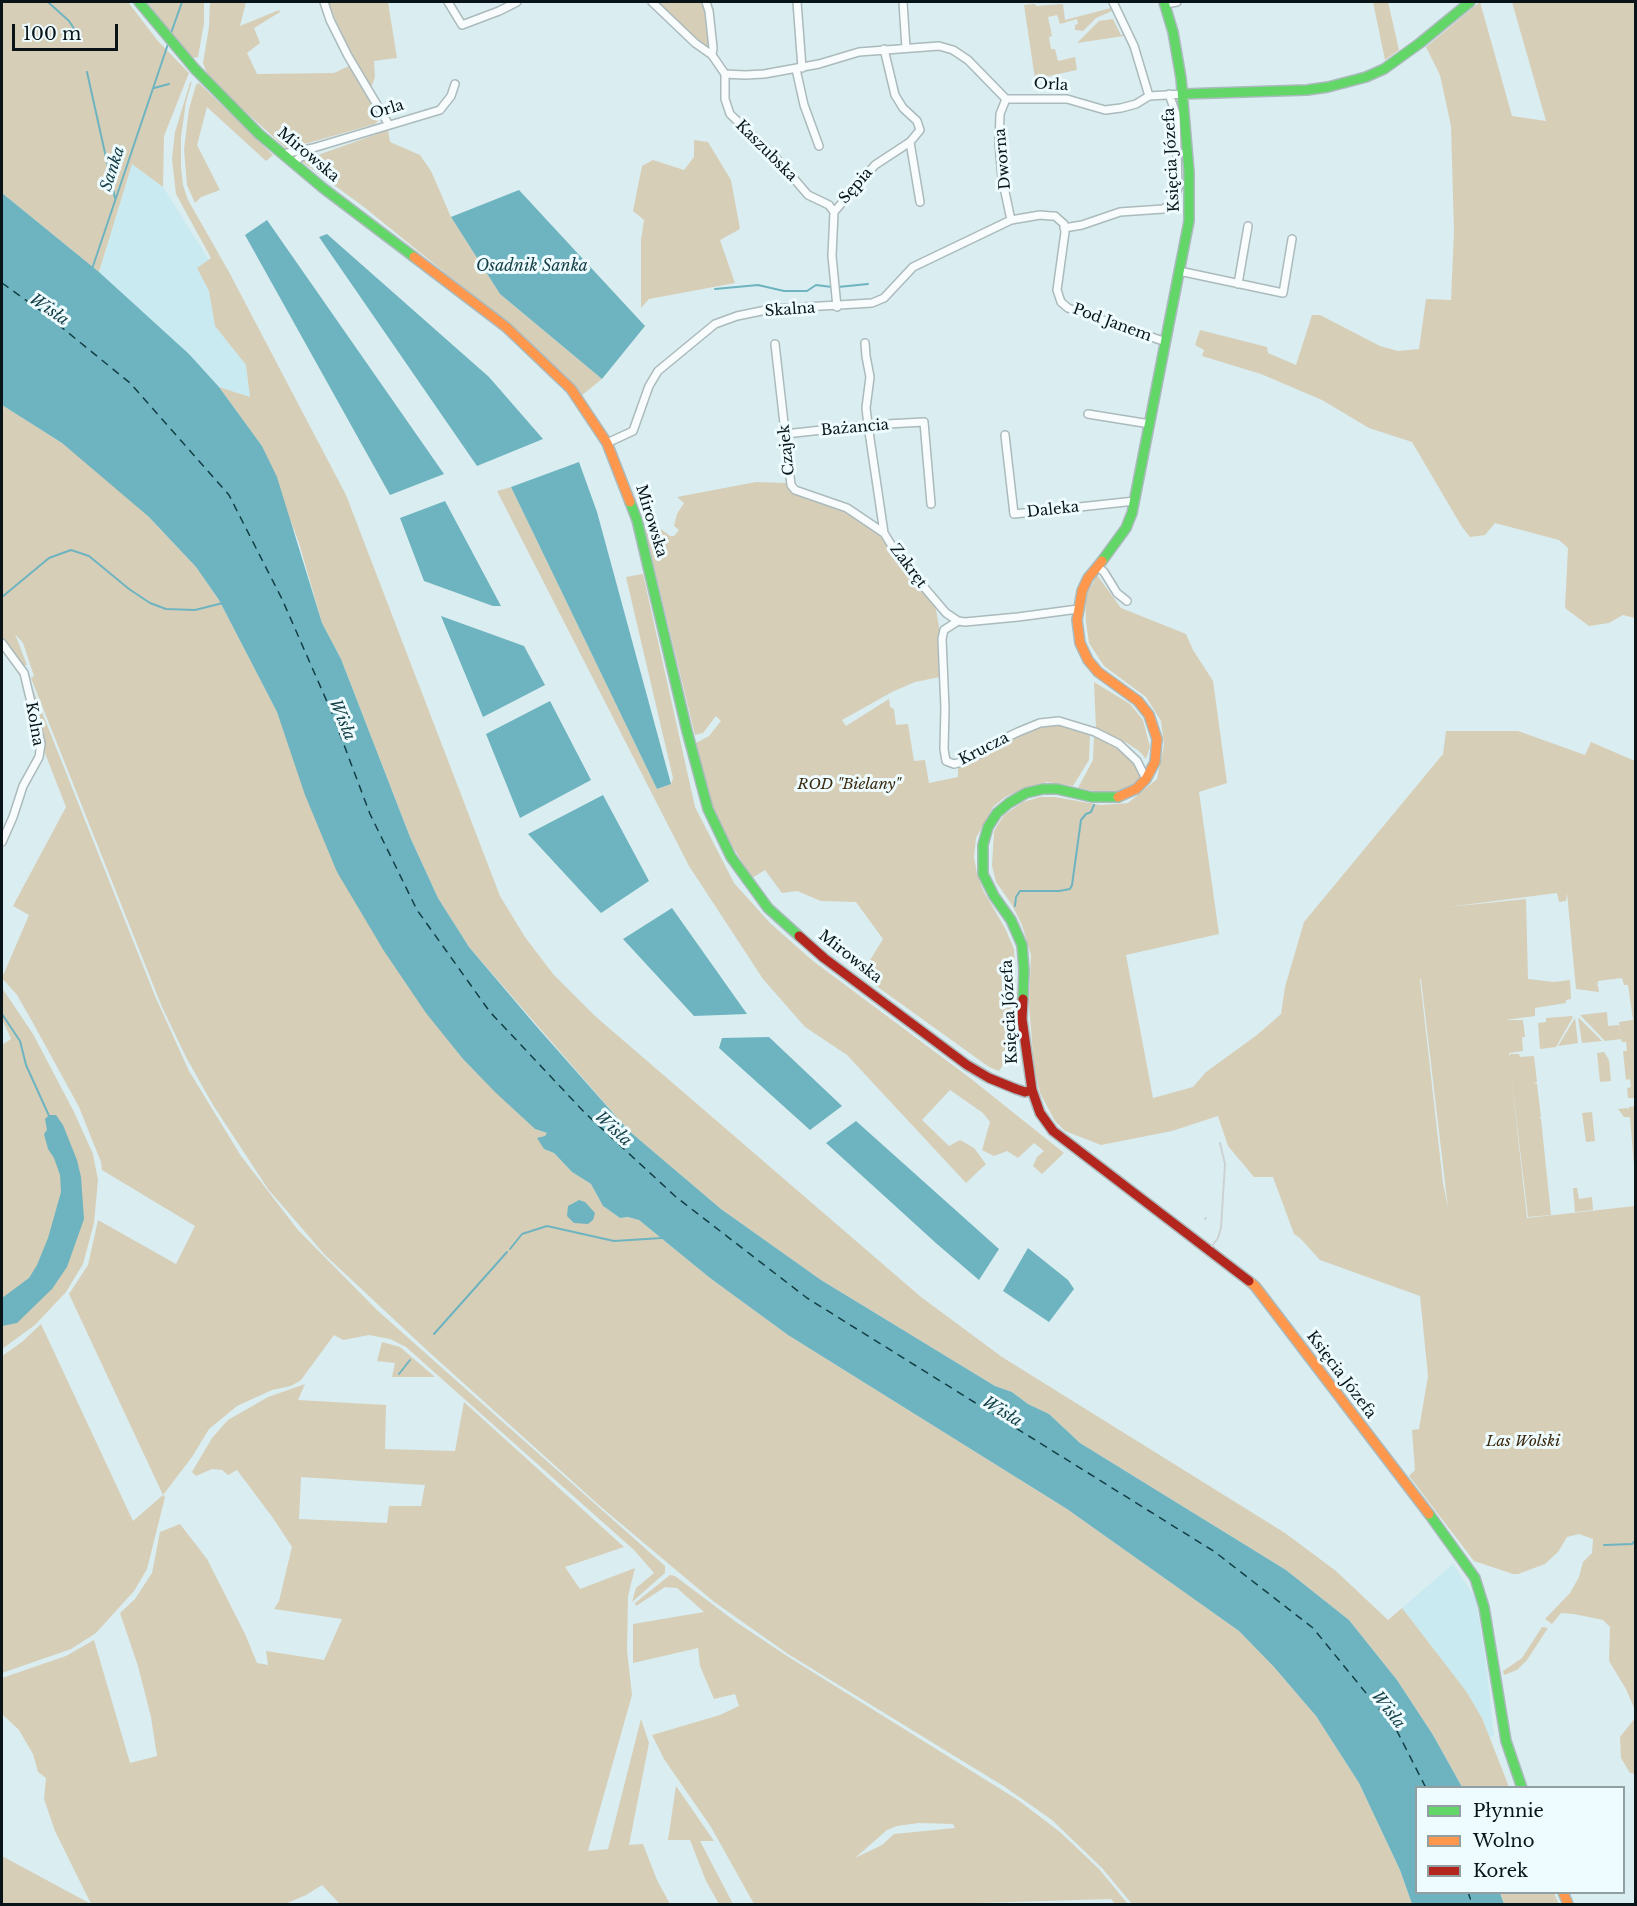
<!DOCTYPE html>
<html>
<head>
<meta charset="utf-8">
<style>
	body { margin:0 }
	#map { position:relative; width:1637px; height:1906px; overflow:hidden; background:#daedf0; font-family:"Libre Baskerville",serif }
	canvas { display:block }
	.frame { position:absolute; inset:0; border:3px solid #081417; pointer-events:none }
	.legend { position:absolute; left:1415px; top:1786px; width:210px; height:108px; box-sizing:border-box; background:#eefcff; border:2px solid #929fa2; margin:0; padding:8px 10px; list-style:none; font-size:18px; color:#081417 }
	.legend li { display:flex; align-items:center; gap:12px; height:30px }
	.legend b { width:30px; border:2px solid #929fa2 }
	.scale { position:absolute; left:12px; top:24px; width:106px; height:27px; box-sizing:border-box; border:3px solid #081417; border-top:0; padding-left:8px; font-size:18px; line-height:21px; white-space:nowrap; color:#081417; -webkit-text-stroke:4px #eefcff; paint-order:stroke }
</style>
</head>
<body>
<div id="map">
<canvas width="1637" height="1906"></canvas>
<div class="frame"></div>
<ul class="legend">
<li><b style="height:8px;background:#63d668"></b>Płynnie</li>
<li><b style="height:8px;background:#ff974d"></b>Wolno</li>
<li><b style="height:8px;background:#b3261e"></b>Korek</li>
</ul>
<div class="scale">100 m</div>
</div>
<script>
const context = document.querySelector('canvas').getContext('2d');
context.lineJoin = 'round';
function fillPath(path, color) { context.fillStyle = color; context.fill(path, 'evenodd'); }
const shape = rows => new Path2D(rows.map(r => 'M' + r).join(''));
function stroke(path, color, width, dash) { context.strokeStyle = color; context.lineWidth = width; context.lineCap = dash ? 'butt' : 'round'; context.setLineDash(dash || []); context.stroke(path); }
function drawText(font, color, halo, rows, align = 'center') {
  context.font = font + ' "Libre Baskerville",serif'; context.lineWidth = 6; context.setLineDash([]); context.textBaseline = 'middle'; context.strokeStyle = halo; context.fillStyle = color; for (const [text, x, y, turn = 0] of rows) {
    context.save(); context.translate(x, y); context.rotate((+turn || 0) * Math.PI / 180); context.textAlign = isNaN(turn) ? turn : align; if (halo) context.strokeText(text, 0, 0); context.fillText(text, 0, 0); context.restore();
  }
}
fillPath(shape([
	[132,164,163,187,209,260,197,268,209,291,215,326,246,365,250,397,219,387,189,354,99,272],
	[1453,1564,1476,1599,1487,1671,1494,1736,1489,1737,1482,1718,1466,1691,1402,1608]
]), '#c9eaf1');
fillPath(shape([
	[2,2,128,2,157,40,189,73,164,136,163,187,132,164,99,272,2,193],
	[147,2,204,2,204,23,198,57,192,58],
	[210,2,246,2,240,26,279,10,280,12,254,28,260,43,247,53,257,74,334,73,351,65,380,119,375,124,287,149,220,89,206,71,203,63,209,27],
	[328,2,388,2,397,58,374,61,375,77,370,90,352,59],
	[656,2,703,2,710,47,707,48,695,40],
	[1373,2,1388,2,1399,50,1385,60],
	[1480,2,1512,116,1546,121,1512,2,1635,2,1635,618,1623,615,1609,623,1589,626,1565,608,1568,548,1559,540,1495,523,1485,535,1470,537,1462,527,1412,442,1369,428,1322,400,1261,374,1202,356,1204,350,1195,345,1200,330,1267,347,1268,353,1296,365,1312,315,1320,315,1380,346,1398,351,1419,349,1426,299,1451,300,1454,231,1451,126,1440,75,1426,47],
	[1035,4,1036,6,1063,4,1065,20,1111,8,1112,11,1096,18,1083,31,1075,30,1075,25,1078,24,1077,19,1060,24,1057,15,1048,17,1052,36,1049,37,1051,49,1055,49,1058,61,1075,57,1077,70,1035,79,1024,5],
	[1113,19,1121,35,1123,34,1124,36,1077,43,1099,21],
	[192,81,186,102,181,137,181,167,183,185,188,200,229,272,346,495,500,896,525,937,553,974,595,1016,921,1297,1002,1357,1285,1533,1336,1571,1388,1620,1402,1608,1466,1691,1482,1718,1509,1787,1462,1787,1433,1735,1397,1680,1349,1620,1286,1570,1080,1443,1049,1414,1028,1404,1012,1392,995,1386,821,1280,721,1209,628,1130,469,947,438,898,410,837,341,659,322,623,299,543,262,446,219,387,250,397,246,365,215,326,209,291,197,268,211,258,176,194,172,159,175,132,190,83],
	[199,83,273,155,266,161,207,107,197,145,220,190,201,197,195,203,187,185,184,149,189,109,196,85],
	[388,130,390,142,420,155,431,171,451,217,500,294,602,379,581,396,553,366,508,324,364,207,301,161],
	[694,140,708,142,731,180,740,229,720,240,735,283,649,299,641,308,641,240,644,220,633,211,642,166,653,160,684,170,694,157],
	[2,405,62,443,85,461,149,517,196,567,219,600,277,712,289,745,416,997,463,1059,535,1129,547,1133,544,1149,554,1153,572,1172,591,1184,603,1206,620,1218,628,1217,639,1220,710,1278,788,1335,1067,1509,1239,1631,1274,1667,1316,1716,1359,1783,1400,1870,1412,1904,1132,1904,1102,1868,1052,1820,1005,1787,788,1654,713,1601,601,1507,430,1353,325,1255,268,1189,213,1105,186,1057,162,1007,31,678,34,676,23,643,15,634,27,665,22,666,2,640],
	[756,482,786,483,795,494,835,504,853,514,885,537,894,558,935,604,940,632,940,677,915,682,892,692,842,720,846,726,889,699,890,707,894,709,896,725,908,724,914,761,925,760,929,783,958,777,958,768,976,760,998,744,1042,725,1053,724,1064,725,1090,734,1089,760,1073,786,1047,782,1028,787,1005,797,993,807,976,838,974,857,977,874,983,890,1006,930,1014,949,1019,1042,999,1071,989,1067,861,975,883,939,856,902,821,901,797,891,782,893,765,870,752,878,723,831,707,791,696,743,709,736,721,721,716,716,703,733,695,735,645,529,657,526,670,536,674,536,679,530,674,526,677,514,684,503,677,497],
	[511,487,657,789,671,784,673,778,626,577,643,574,695,807,734,883,770,923,813,961,970,1078,1064,1153,1042,1174,1033,1166,1037,1157,1044,1151,1034,1143,1018,1158,1007,1151,994,1156,982,1150,990,1122,983,1113,950,1090,922,1120,949,1146,960,1140,974,1148,986,1164,966,1183,847,1055,805,1027,763,979,689,866,497,491],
	[1097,575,1121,608,1186,634,1193,650,1213,681,1227,783,1199,792,1219,934,1126,955,1153,1098,1193,1087,1206,1072,1257,1035,1281,1014,1285,987,1304,922,1443,754,1446,731,1518,731,1585,755,1591,742,1635,761,1635,1098,1628,1098,1627,1088,1631,1087,1630,1079,1626,1080,1623,1051,1627,1051,1626,1042,1622,1042,1621,1039,1605,1041,1580,1015,1607,1012,1608,1026,1619,1025,1621,1036,1619,1022,1633,1020,1628,985,1624,985,1622,978,1598,981,1598,985,1594,981,1598,986,1599,992,1576,989,1567,893,1566,901,1559,902,1557,893,1448,907,1526,899,1528,979,1554,982,1570,980,1571,999,1566,1000,1566,1003,1535,1008,1535,1016,1505,1020,1523,1020,1525,1037,1522,1037,1523,1051,1509,1053,1509,1058,1510,1054,1519,1054,1520,1057,1534,1056,1537,1082,1534,1083,1537,1084,1541,1117,1539,1118,1541,1119,1551,1215,1528,1217,1511,1074,1527,1218,1635,1206,1635,1710,1626,1689,1609,1661,1610,1627,1603,1620,1574,1614,1561,1613,1552,1624,1545,1619,1570,1593,1579,1577,1583,1562,1592,1553,1593,1539,1579,1534,1567,1537,1558,1552,1545,1564,1518,1574,1513,1574,1474,1561,1409,1476,1415,1470,1412,1430,1419,1429,1428,1376,1420,1296,1320,1260,1300,1238,1294,1234,1273,1177,1254,1177,1228,1146,1218,1116,1172,1131,1101,1145,1065,1131,1055,1121,1040,1093,1034,1068,1029,1004,1031,955,1022,925,1012,905,996,882,992,866,994,831,1004,815,1023,802,1040,797,1055,797,1101,805,1128,803,1157,779,1164,745,1161,721,1146,697,1104,666,1089,643,1086,622,1085,598],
	[1420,979,1421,979,1448,1208,1443,1183],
	[28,677,155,996,189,1071,241,1156,298,1230,378,1311,665,1566,665,1573,632,1602,636,1588,654,1573,634,1550,406,1347,390,1339,369,1335,343,1340,334,1335,301,1380,291,1386,272,1390,237,1406,209,1429,192,1457,163,1495,165,1497,147,1569,134,1591,96,1633,71,1649,2,1673,2,1356,22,1342,41,1324,133,1521,163,1495,69,1294,88,1265,98,1220,176,1264,195,1226,102,1170,101,1162,79,1107,33,1023,17,995,2,978,29,915,13,906,66,807,43,748],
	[1094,682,1130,704,1143,720,1150,747,1146,759,1139,751,1127,743,1096,730],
	[1094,735,1132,758,1139,769,1139,778,1129,787,1118,791,1105,793,1078,788,1093,760],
	[2,988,33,1034,74,1112,93,1154,98,1180,94,1223,83,1264,66,1292,35,1325,2,1349,2,1316,41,1290,66,1174,45,1262,2,1306,2,1045,11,1039,2,1019],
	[1572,1016,1573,1017,1556,1047,1540,1049,1538,1023,1546,1022,1546,1018],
	[1575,1018,1578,1043,1558,1046],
	[1578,1018,1579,1018,1602,1041,1582,1043],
	[1604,1052,1609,1060,1611,1081,1600,1082,1597,1053],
	[1635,1106,1636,1106,1635,1178,1630,1117,1624,1117,1618,1109,1628,1108,1629,1110,1629,1107],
	[1592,1112,1595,1141,1586,1142,1582,1113],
	[1573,1188,1577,1188,1579,1199,1592,1197,1593,1210,1575,1212],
	[382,1342,400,1347,435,1377,392,1377,395,1363,377,1361],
	[305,1384,298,1400,386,1405,385,1449,455,1451,464,1402,624,1547,565,1567,580,1589,635,1568,628,1596,627,1650,632,1695,588,1851,608,1849,641,1719,649,1743,629,1845,643,1844,657,1880,670,1904,340,1904,322,1885,306,1895,285,1904,2,1904,2,1856,91,1904,55,1831,44,1799,46,1778,38,1772,33,1754,19,1730,2,1714,2,1678,66,1656,94,1640,130,1763,157,1756,151,1717,138,1666,120,1613,135,1599,152,1573,160,1532,180,1524,207,1559,245,1634,257,1663,268,1665,266,1651,324,1660,342,1619,274,1609,279,1601,292,1547,273,1518,237,1470,228,1475,222,1470,212,1469,196,1476,192,1472,212,1438,228,1420,268,1397],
	[301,1477,424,1485,425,1485,421,1506,389,1506,387,1523,299,1519],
	[670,1575,675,1576,736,1622,787,1656,1018,1800,1060,1832,1099,1869,1128,1904,1115,1904,1111,1899,942,1904,754,1904,711,1827,664,1759,652,1735,720,1715,739,1706,735,1694,714,1699,700,1666,698,1648,633,1663,633,1624,704,1612,677,1588,665,1587,636,1606,635,1603],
	[919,1823,953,1824,955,1828,894,1834,882,1845,855,1858,887,1830,897,1826],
	[1542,1627,1548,1628,1527,1660,1517,1670,1504,1675,1503,1671,1522,1658],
	[1635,1718,1636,1774,1635,1774,1630,1773,1621,1758,1620,1737],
	[676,1786,714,1841,700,1841,733,1904,719,1904,706,1881,690,1840,668,1840],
	[1500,1893,1554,1893,1559,1904,1504,1904]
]), '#d7ceb8');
fillPath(shape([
	[519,190,645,326,602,379,500,294,451,217],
	[2,193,99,272,189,354,219,387,262,446,277,477,322,623,341,659,410,837,438,898,469,947,537,1027,628,1130,721,1209,821,1280,995,1386,1012,1392,1028,1404,1049,1414,1080,1443,1286,1570,1349,1620,1397,1680,1433,1735,1462,1787,1416,1788,1416,1892,1500,1893,1504,1904,1412,1904,1400,1870,1359,1783,1316,1716,1274,1667,1239,1631,1067,1509,788,1335,710,1278,639,1220,628,1217,620,1218,603,1206,591,1184,572,1172,554,1153,544,1149,537,1138,545,1136,547,1133,535,1129,495,1092,463,1059,426,1013,384,951,337,872,305,795,277,712,219,600,196,567,149,517,62,443,2,405],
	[267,220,444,474,390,495,245,235],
	[327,234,489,377,543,439,477,466,319,237],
	[579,462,597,512,671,784,657,789,511,487],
	[445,501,501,606,493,606,424,581,400,518],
	[441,616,524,646,545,685,483,717],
	[550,701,591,780,520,818,486,734],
	[603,795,649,881,601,913,528,834],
	[672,908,747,1014,694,1016,623,939],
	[769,1037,842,1106,810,1130,719,1048,722,1038],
	[49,1115,56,1115,63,1125,77,1160,81,1177,84,1219,67,1267,52,1289,17,1323,2,1326,2,1298,29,1278,37,1265,48,1238,61,1192,60,1175,54,1158,48,1149,44,1134,47,1130,45,1119],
	[856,1121,999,1249,979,1280,937,1244,826,1143],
	[579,1200,585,1202,595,1213,593,1220,588,1224,574,1223,567,1216,568,1206],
	[1028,1248,1068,1280,1074,1289,1049,1322,1003,1291]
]), '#6eb4c0');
stroke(shape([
	[48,2,69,21,79,36],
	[170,36,182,2],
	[87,72,115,198],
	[154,88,169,84],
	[92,269,169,41],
	[838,287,868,284],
	[715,289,758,285,784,291,807,291,816,285,832,287],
	[2,597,49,558,71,550,89,556,129,589,150,603,166,609,195,610,223,603],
	[1015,906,1016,897,1020,891,1059,891,1070,889,1072,885,1081,820,1086,814,1091,812,1094,805],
	[2,1014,20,1041,26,1065,50,1118],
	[510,1249,522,1234,547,1226,614,1241,662,1238],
	[434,1334,507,1252],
	[399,1374,410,1360],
	[1604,1545,1632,1544,1636,1540]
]), '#6eb4c0', 2);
stroke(shape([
	[2,283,44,313,130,383,229,495,282,599,332,713,370,814,417,910,490,1012,585,1113,676,1197,807,1298,1215,1552,1313,1628,1397,1731,1426,1788],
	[1468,1892,1472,1904]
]), '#133e45', 1.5, [8, 6]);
const street = shape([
	[324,2,330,20,348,56,389,125],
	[448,2,462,25,499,11,517,2],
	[652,2,695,43,712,55,725,74],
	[706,2,709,11,713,48,712,55],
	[797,2,802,68],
	[903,2,906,48],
	[1113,2,1134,46,1149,96],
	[1165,4,1177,2],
	[796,69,804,105,819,146],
	[725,74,745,75,764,74,819,64,859,52,939,46,953,50,968,60,1006,99,1067,99,1105,110,1121,108,1136,104,1149,96,1183,94],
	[725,74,725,99,730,114,777,159,808,195,829,205,834,212],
	[1006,99,1000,114,999,144,1002,178,1011,220],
	[910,142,920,202],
	[283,154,313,148,440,110,451,96,455,84],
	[293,163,311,149],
	[834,212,875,165,910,142,920,130,917,121,903,108,895,95,884,49],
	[834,212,832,256,837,307],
	[1064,228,1082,225,1120,212,1163,209,1171,204,1178,188,1176,114,1169,94],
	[1179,271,1283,293,1292,239],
	[1238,284,1248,226],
	[865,343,866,356,870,377,866,408,868,425,884,533,900,559,946,613,958,621,965,622,1018,617,1078,609],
	[775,344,791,485,795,490,847,508,884,533],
	[1088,414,1150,424],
	[785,434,868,425,924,422,931,504],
	[1005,435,1014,514,1135,501],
	[607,443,633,431,649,386,658,371,715,324,737,316,771,309,872,303,884,298,913,267,1011,220,1040,215,1051,216,1055,216,1064,224,1065,232,1057,290,1061,302,1068,308,1166,342],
	[1097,566,1104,572,1117,593,1127,601],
	[958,621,944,630,942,639,945,708,944,749,946,761,954,764,962,762,981,753,997,742,1018,732,1040,723,1059,721,1095,732,1119,744,1137,761,1146,779],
	[2,643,24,673,41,744,39,757,23,786,13,817,2,842]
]);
const fast = shape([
	[139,2,195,69,259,134,323,188,414,257],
	[1183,94,1307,90,1328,87,1366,77,1384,69,1420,43,1470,2],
	[630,502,637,520,687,731,708,809,731,857,768,908,799,936],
	[1102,561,1126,528,1132,513,1189,221,1189,172,1181,78,1173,32,1164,2],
	[1023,999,1024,970,1022,945,1011,920,994,896,983,874,983,845,988,827,997,813,1009,803,1026,793,1043,789,1057,789,1092,797,1118,797],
	[1429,1514,1475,1578,1484,1607,1506,1741,1522,1788]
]);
const slow = shape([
	[414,257,506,327,571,389,607,443,630,502],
	[1102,561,1088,578,1082,591,1077,620,1080,643,1088,660,1098,672,1138,701,1149,715,1157,739,1155,762,1146,779,1136,789,1118,797],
	[1249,1281,1255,1286,1429,1514],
	[1563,1892,1568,1904]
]);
const jam = shape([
	[799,936,824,958,967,1065,989,1078,1016,1089,1025,1092,1032,1090],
	[1023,999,1022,1019,1032,1090,1040,1113,1053,1131,1249,1281]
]);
stroke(street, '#abbabc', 10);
stroke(fast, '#abbabc', 12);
stroke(slow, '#abbabc', 12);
stroke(jam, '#abbabc', 12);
stroke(street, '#f9fcfd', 7);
stroke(fast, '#63d668', 9);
stroke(slow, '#ff974d', 9);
stroke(jam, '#b3261e', 9);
stroke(shape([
	[1205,1219,1206,1218],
	[1212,1246,1218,1238,1221,1228,1225,1164,1220,1143]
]), '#ccd2d3', 2);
drawText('15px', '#081417', '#eefcff', [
	["Orla",1051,85,3],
	["Orla",387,110,-17],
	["Kaszubska",766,151,45],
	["Mirowska",308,155,40],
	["Dworna",1003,159,-95],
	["Księcia Józefa",1172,160,-93],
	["Sępia",856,186,-49],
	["Skalna",790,310,-4],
	["Pod Janem",1112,323,20],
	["Bażancia",855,428,-5],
	["Czajek",787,450,-96],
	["Daleka",1053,510,-6],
	["Mirowska",651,521,73],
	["Zakręt",908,566,53],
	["Kolna",34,724,80],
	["Krucza",984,749,-27],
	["Mirowska",850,957,38],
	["Księcia Józefa",1010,1012,-93],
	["Księcia Józefa",1341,1375,53]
]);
drawText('italic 15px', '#3a290e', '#eefcff', [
	["ROD \"Bielany\"",849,785],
	["Las Wolski",1523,1442]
]);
drawText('italic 16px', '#133e45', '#eefcff', [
	["Sanka",113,169,-72],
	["Osadnik Sanka",532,266],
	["Wisła",49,310,35],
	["Wisła",342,720,68],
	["Wisła",613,1129,43],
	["Wisła",1002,1412,32],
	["Wisła",1388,1710,52]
]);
</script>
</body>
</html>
